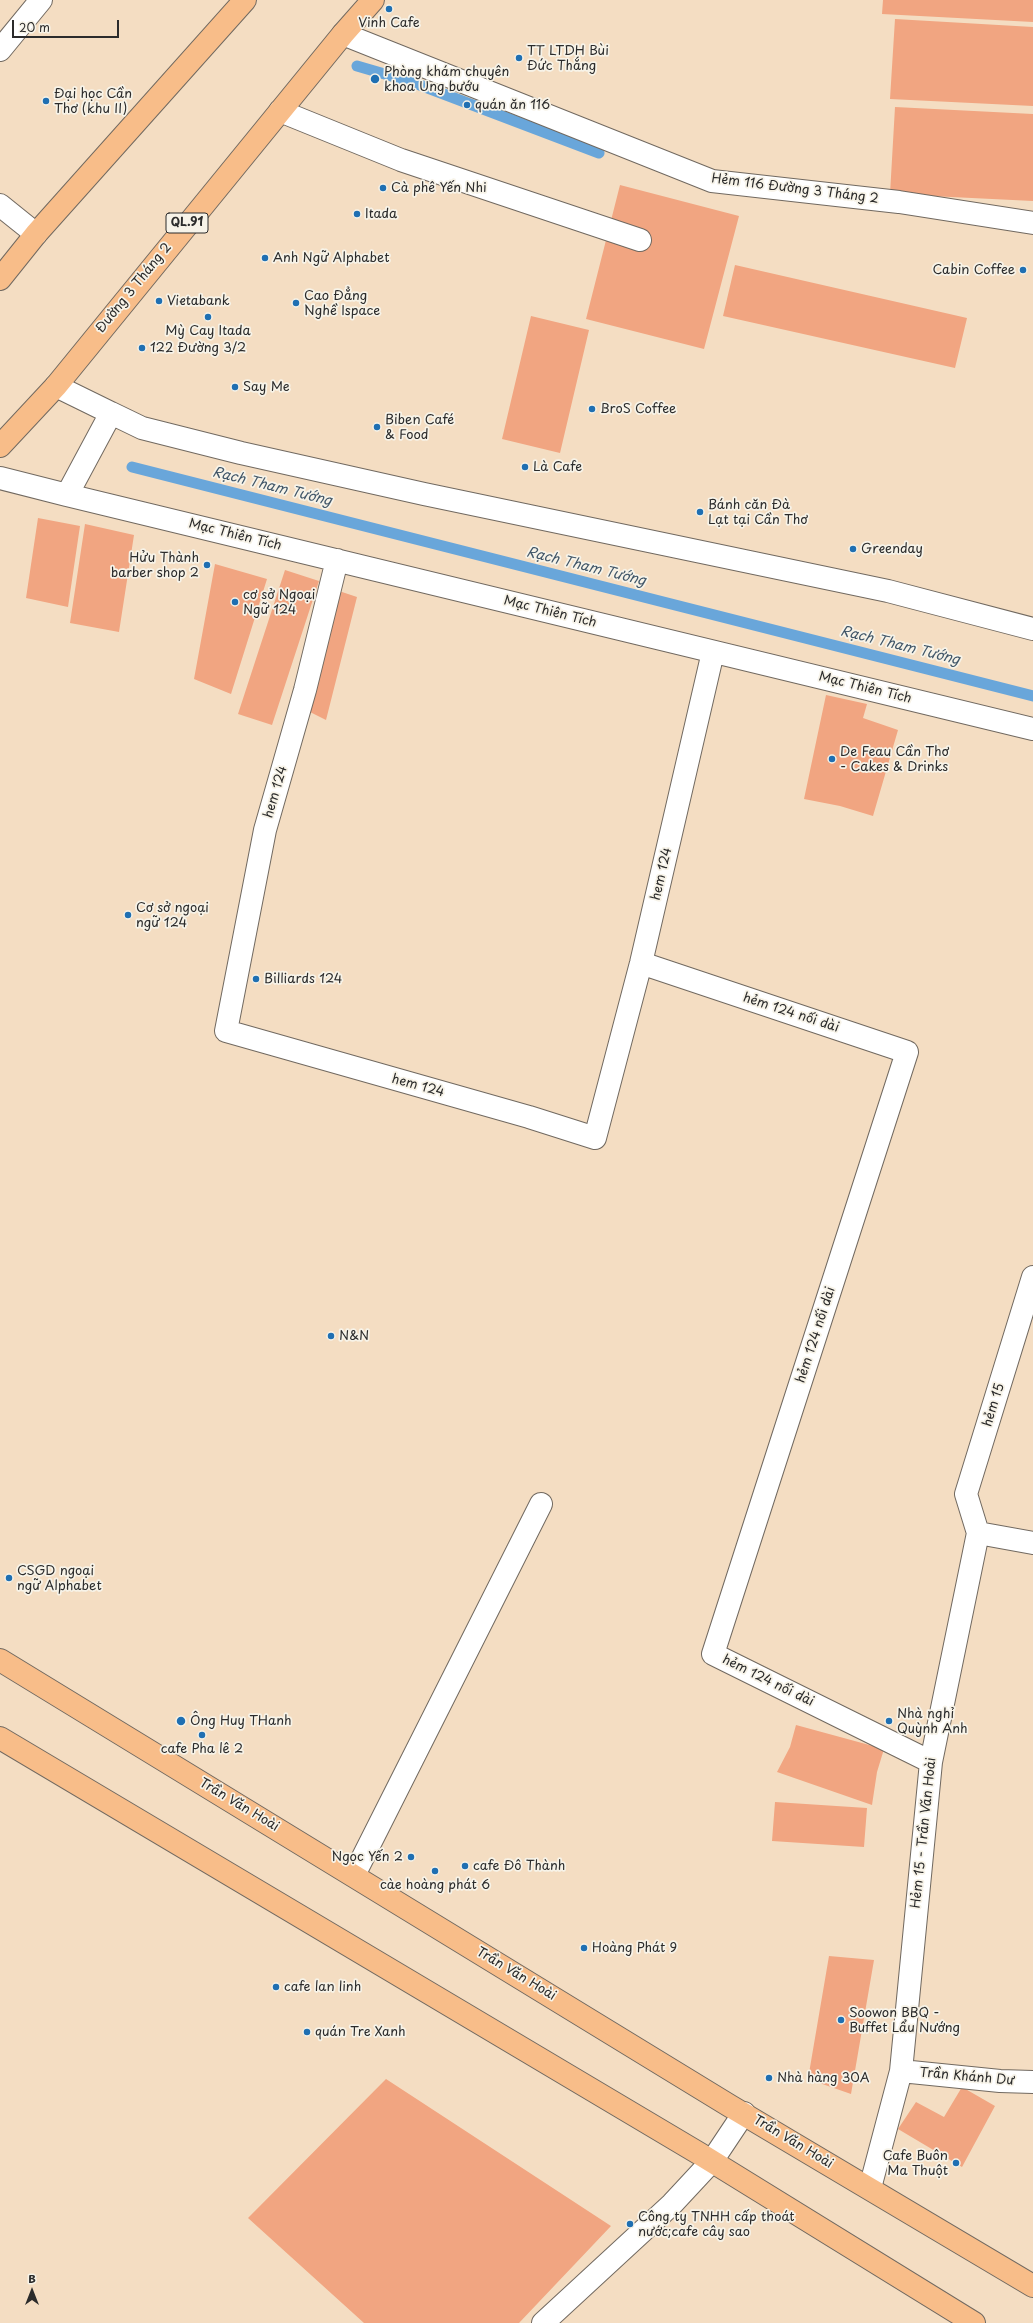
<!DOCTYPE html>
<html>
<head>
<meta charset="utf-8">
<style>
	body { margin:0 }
	#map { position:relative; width:1033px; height:2323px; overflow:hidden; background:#f4ddc2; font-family:"Playpen Sans",sans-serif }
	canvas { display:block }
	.north { position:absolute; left:12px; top:2271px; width:40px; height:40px; -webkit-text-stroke:3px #f7f3e8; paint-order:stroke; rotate:0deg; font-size:11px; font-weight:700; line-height:16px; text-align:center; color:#2b2b2b }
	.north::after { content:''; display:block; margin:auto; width:14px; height:18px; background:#2b2b2b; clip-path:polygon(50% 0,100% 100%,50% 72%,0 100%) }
	.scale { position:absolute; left:12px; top:20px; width:107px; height:18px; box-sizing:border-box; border:2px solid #2b2b2b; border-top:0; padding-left:5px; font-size:12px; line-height:14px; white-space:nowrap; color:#2b2b2b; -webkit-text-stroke:3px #f7f3e8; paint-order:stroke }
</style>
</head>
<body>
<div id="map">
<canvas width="1033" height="2323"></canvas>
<div class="north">B</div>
<div class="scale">20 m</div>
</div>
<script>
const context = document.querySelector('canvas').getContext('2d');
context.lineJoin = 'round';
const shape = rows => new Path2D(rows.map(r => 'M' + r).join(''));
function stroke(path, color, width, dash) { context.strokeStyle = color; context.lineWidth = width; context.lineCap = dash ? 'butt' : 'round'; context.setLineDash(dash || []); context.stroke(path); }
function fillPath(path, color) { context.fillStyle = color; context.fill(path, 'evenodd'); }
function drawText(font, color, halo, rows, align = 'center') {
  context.font = font + ' "Playpen Sans",sans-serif'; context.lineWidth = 3.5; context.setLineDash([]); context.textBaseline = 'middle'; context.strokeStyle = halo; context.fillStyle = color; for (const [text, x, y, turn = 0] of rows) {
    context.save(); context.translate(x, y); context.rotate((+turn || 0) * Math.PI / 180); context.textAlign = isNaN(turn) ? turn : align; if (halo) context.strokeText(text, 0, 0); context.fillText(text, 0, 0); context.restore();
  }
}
stroke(shape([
	[357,66,412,82,599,153],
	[132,467,1033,696]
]), '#69a6da', 11);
fillPath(shape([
	[883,0,1033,0,1033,22,882,14],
	[895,19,1033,27,1033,106,890,99],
	[895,107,1033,114,1033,201,890,194],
	[620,185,739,216,704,349,586,319],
	[735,265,967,318,955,368,723,316],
	[531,316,589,330,560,453,502,439],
	[38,518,80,526,68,607,26,598],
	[85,524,134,535,119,632,70,623],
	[215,564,267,579,231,694,194,679],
	[285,570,319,581,272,725,238,714],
	[339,591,357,597,326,720,308,711],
	[826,695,867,704,863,718,898,730,873,816,840,806,804,799],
	[796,1725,884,1749,877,1772,872,1805,777,1772,790,1747],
	[775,1802,867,1808,864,1847,772,1841],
	[829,1956,874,1960,851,2094,808,2079],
	[386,2079,611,2226,519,2323,364,2323,248,2218],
	[962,2087,995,2106,962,2167,898,2129,916,2102,944,2117]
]), '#f1a581');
const minor = shape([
	[343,34,712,181,899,202,1033,223],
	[0,50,41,0],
	[280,111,401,160,640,240],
	[0,205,36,234],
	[111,413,142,428,241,453,424,494,888,591,1033,629],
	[0,478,67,495,111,413,56,386],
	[67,495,1033,729],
	[337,560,305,690,265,830,226,1031,529,1117,595,1138,641,963,713,652],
	[641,963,907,1052,713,1654,931,1762],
	[978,1533,966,1494,1033,1277],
	[354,1875,541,1504],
	[901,2071,1000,2081,1033,2082],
	[870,2188,901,2071,931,1762,978,1533,1033,1543],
	[543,2323,672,2204,712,2161,744,2113]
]);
const major = shape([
	[0,1660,730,2106,1033,2286],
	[0,1738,700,2154,974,2323]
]);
const highway = shape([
	[0,279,36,234,245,0],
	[0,446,56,386,343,34,373,0]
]);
stroke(minor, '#716960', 24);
stroke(major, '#716960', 24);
stroke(highway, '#716960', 24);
stroke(minor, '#fff', 22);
stroke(major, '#f8bd89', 22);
stroke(highway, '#f8bd89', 22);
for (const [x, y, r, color] of [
	[389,9,4,"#1f6fb2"],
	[519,58,4,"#1f6fb2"],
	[375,79,5,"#1f6fb2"],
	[46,101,4,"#1f6fb2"],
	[467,105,4,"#1f6fb2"],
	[383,188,4,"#1f6fb2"],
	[357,214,4,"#1f6fb2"],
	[265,258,4,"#1f6fb2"],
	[1023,270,4,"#1f6fb2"],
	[159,301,4,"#1f6fb2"],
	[296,303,4,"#1f6fb2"],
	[208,317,4,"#1f6fb2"],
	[142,348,4,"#1f6fb2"],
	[235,387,4,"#1f6fb2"],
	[592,409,4,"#1f6fb2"],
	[377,427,4,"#1f6fb2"],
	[525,467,4,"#1f6fb2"],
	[700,512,4,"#1f6fb2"],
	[853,549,4,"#1f6fb2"],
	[207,565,4,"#1f6fb2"],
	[235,602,4,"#1f6fb2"],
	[832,759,4,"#1f6fb2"],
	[128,915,4,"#1f6fb2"],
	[256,979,4,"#1f6fb2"],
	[331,1336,4,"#1f6fb2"],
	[9,1578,4,"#1f6fb2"],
	[181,1721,5,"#1f6fb2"],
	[889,1721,4,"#1f6fb2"],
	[202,1735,4,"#1f6fb2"],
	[411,1857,4,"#1f6fb2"],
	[465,1866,4,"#1f6fb2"],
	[435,1871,4,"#1f6fb2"],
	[584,1948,4,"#1f6fb2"],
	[276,1987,4,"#1f6fb2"],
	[841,2020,4,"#1f6fb2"],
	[307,2032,4,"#1f6fb2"],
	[769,2078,4,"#1f6fb2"],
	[956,2163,4,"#1f6fb2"],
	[630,2224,4,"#1f6fb2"]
]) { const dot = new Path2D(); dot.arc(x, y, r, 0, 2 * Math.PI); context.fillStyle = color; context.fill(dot); stroke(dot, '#f7f3e8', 1.5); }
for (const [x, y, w] of [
	[187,223,42]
]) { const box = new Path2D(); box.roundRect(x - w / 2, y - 10, w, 20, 3); context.fillStyle = '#f7f3e8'; context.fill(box); stroke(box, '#2b2b2b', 1); }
drawText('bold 12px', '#2b2b2b', null, [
	["QL.91",187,223]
]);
drawText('13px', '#2b2b2b', '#f7f3e8', [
	["Vinh Cafe",389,23,"center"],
	["TT LTDH Bùi",527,51],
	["Đức Thắng",527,66],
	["Phòng khám chuyên",384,72],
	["khoa Ung bướu",384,87],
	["Đại học Cần",54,94],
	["Thơ (khu II)",54,109],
	["quán ăn 116",475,105],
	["Cà phê Yến Nhi",391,188],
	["Itada",365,214],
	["Anh Ngữ Alphabet",273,258],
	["Cabin Coffee",1015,270,"right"],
	["Cao Đẳng",304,296],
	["Nghề Ispace",304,311],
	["Vietabank",167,301],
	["Mỳ Cay Itada",208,331,"center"],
	["122 Đường 3/2",150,348],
	["Say Me",243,387],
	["BroS Coffee",600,409],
	["Biben Café",385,420],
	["& Food",385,435],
	["Là Cafe",533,467],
	["Bánh căn Đà",708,505],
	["Lạt tại Cần Thơ",708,520],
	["Greenday",861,549],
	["Hửu Thành",199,558,"right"],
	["barber shop 2",199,573,"right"],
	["cơ sở Ngoại",243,595],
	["Ngữ 124",243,610],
	["De Feau Cần Thơ",840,752],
	["- Cakes & Drinks",840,767],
	["Cơ sở ngoại",136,908],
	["ngữ 124",136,923],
	["Billiards 124",264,979],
	["N&N",339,1336],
	["CSGD ngoại",17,1571],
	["ngữ Alphabet",17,1586],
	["Nhà nghỉ",897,1714],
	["Quỳnh Anh",897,1729],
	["Ông Huy THanh",190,1721],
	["cafe Pha lê 2",202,1749,"center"],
	["Ngọc Yến 2",403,1857,"right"],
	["cafe Đô Thành",473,1866],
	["càe hoàng phát 6",435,1885,"center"],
	["Hoàng Phát 9",592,1948],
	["cafe lan linh",284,1987],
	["Soowon BBQ -",849,2013],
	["Buffet Lẩu Nướng",849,2028],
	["quán Tre Xanh",315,2032],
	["Nhà hàng 30A",777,2078],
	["Cafe Buôn",948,2156,"right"],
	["Ma Thuột",948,2171,"right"],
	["Công ty TNHH cấp thoát",638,2217],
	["nước;cafe cây sao",638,2232]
], 'left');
drawText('13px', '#2b2b2b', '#f7f3e8', [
	["Hẻm 116 Đường 3 Tháng 2",795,189,7],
	["Đường 3 Tháng 2",134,288,-51],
	["Mạc Thiên Tích",235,535,14],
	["Mạc Thiên Tích",550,612,14],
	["Mạc Thiên Tích",865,688,14],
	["hem 124",276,792,-74],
	["hem 124",662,874,-77],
	["hẻm 124 nối dài",791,1013,18],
	["hem 124",418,1086,15],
	["hẻm 124 nối dài",816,1335,-72],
	["hẻm 15",994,1405,-73],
	["hẻm 124 nối dài",768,1681,26],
	["Trần Văn Hoài",239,1805,31],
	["Hẻm 15 - Trần Văn Hoài",924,1833,-84],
	["Trần Văn Hoài",516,1974,31],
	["Trần Khánh Dư",967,2077,5],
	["Trần Văn Hoài",793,2142,31]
]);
drawText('italic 14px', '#415668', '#f7f3e8', [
	["Rạch Tham Tướng",272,487,14],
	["Rạch Tham Tướng",586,567,14],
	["Rạch Tham Tướng",900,646,14]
]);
</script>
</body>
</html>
